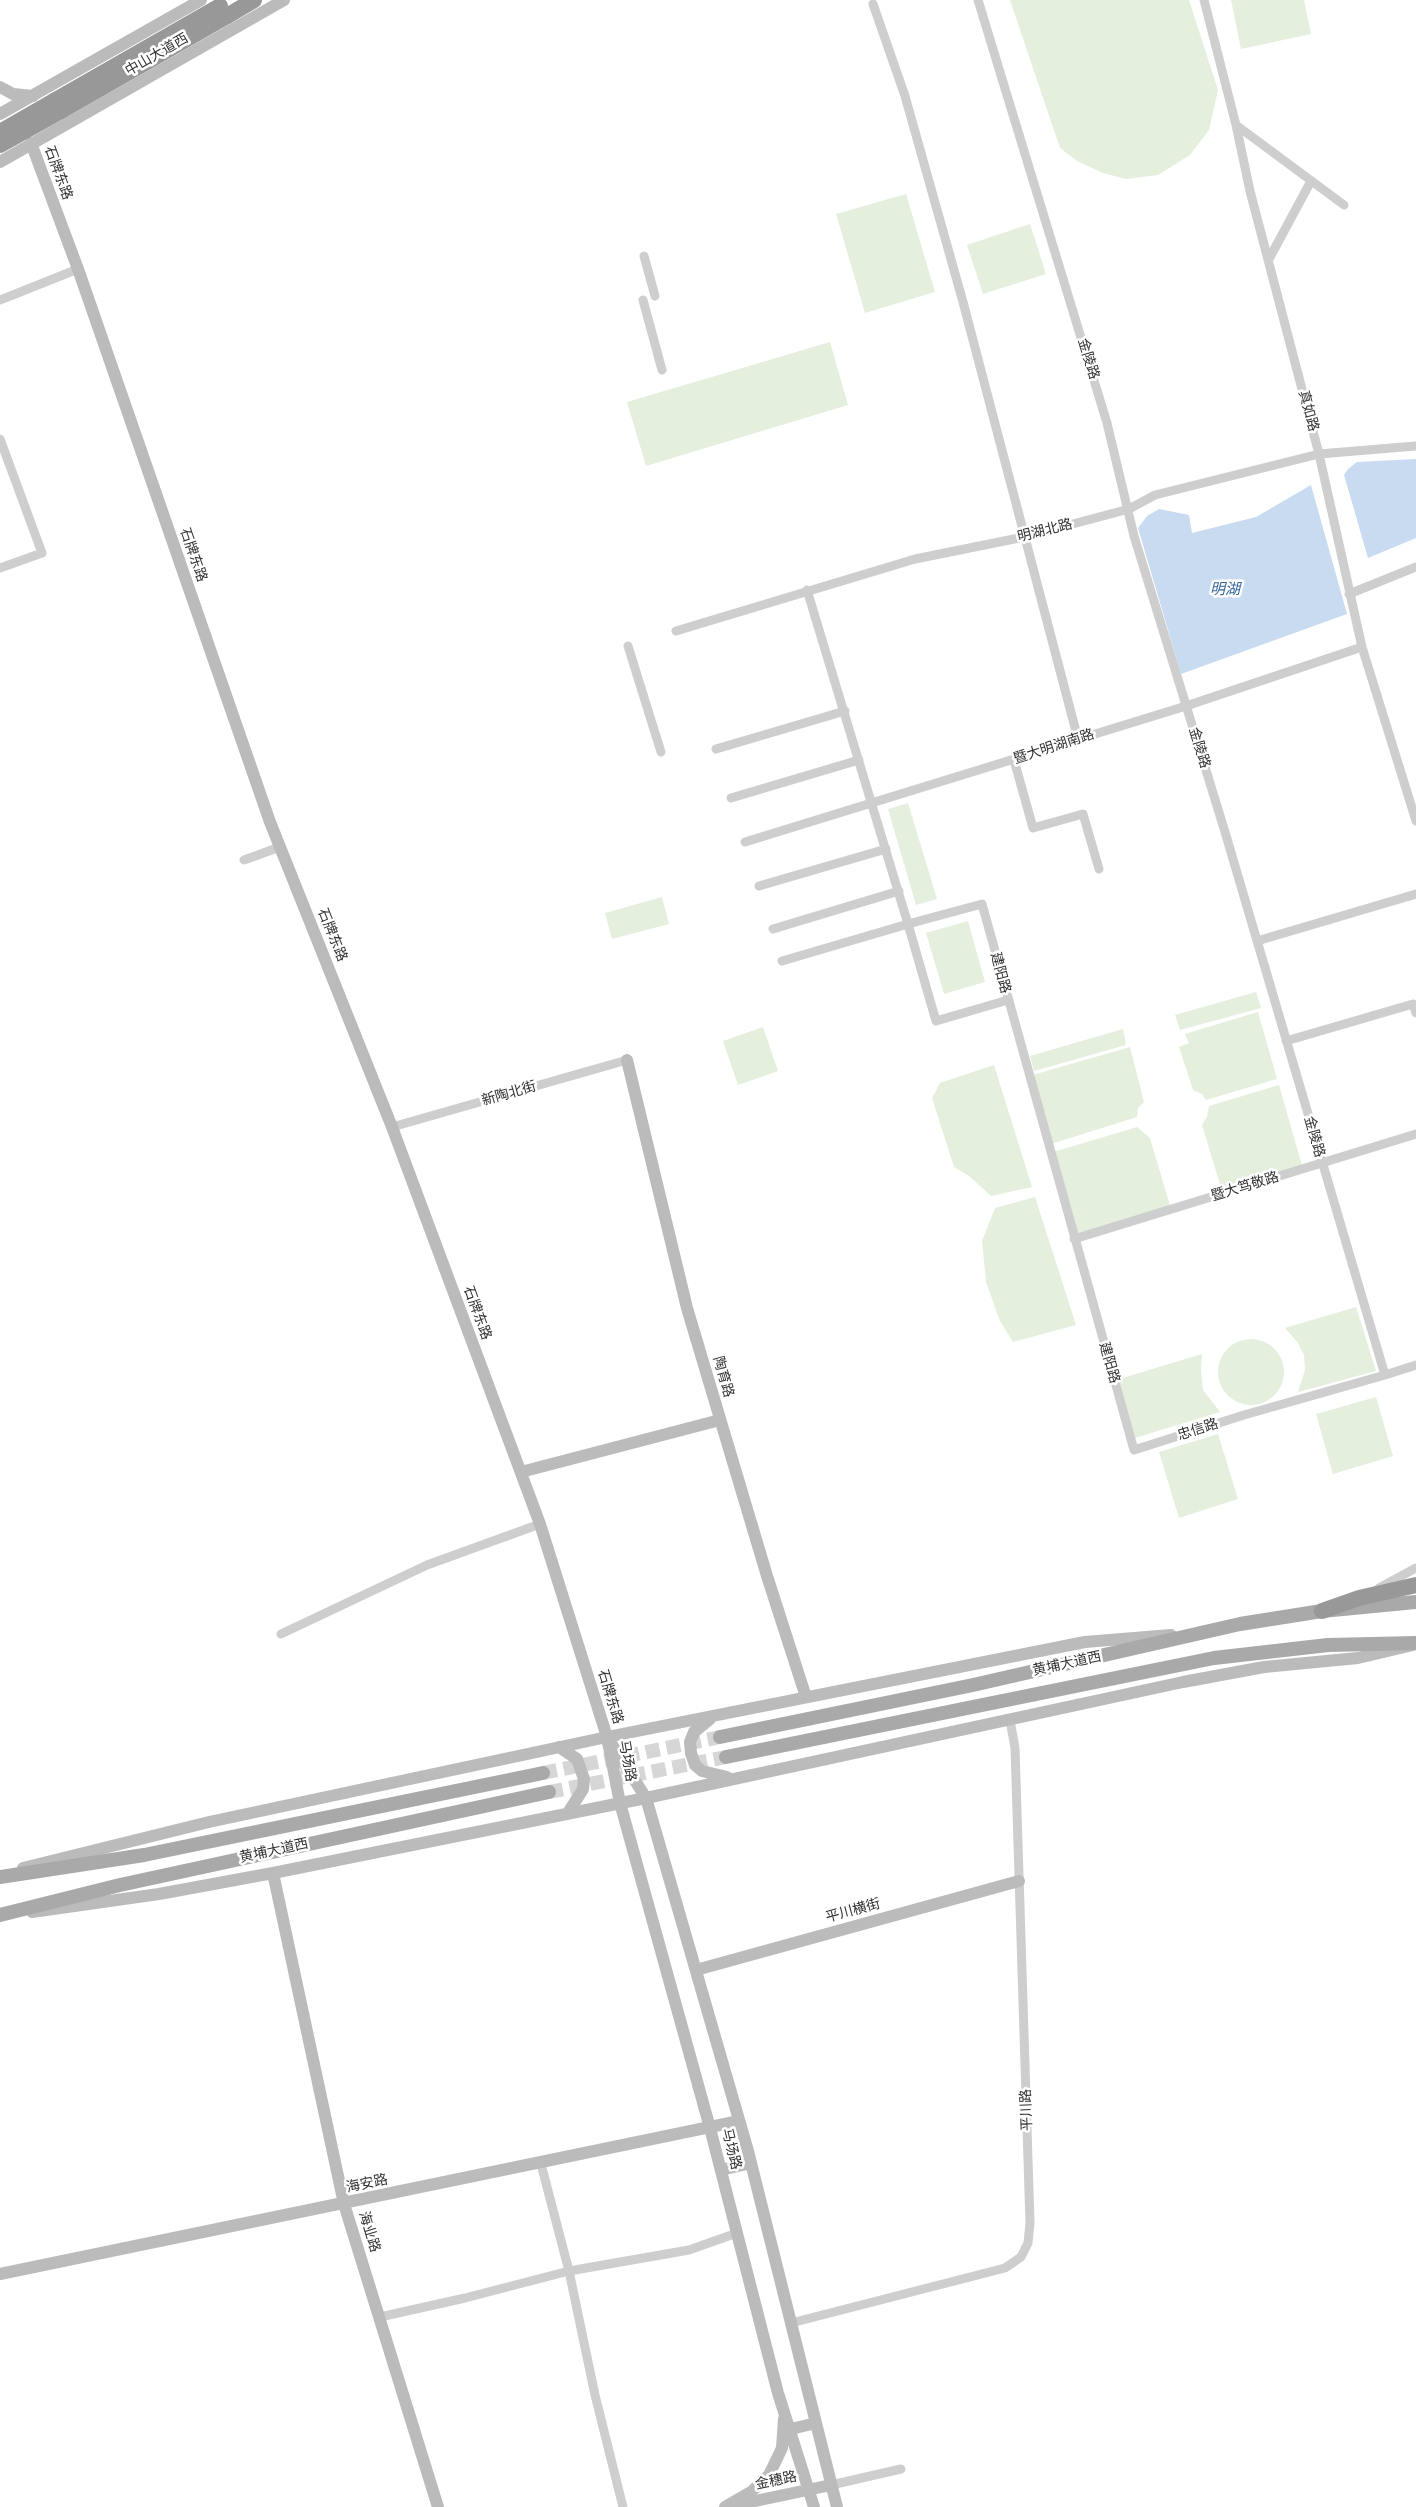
<!DOCTYPE html>
<meta charset="utf-8">
<style>
body{margin:0}
canvas{display:block;background:#fff}
</style>
<canvas width="1416" height="2507"></canvas>
<script>
const ctx = document.querySelector('canvas').getContext('2d');
ctx.lineJoin = 'round';
function paint(path, color) { ctx.fillStyle = color; ctx.fill(path, 'evenodd'); }
const shape = rows => new Path2D(rows.map(r => 'M' + r).join(''));
function trace(path, color, width, dash) { ctx.strokeStyle = color; ctx.lineWidth = width; ctx.lineCap = dash ? 'butt' : 'round'; ctx.setLineDash(dash || []); ctx.stroke(path); }
function label(font, color, halo, rows, align = 'center') {
  ctx.font = font + ' "Space Grotesk","Noto Sans SC",sans-serif'; ctx.lineWidth = 5; ctx.setLineDash([]); ctx.textBaseline = 'middle'; ctx.strokeStyle = halo; ctx.fillStyle = color; for (const [text, x, y, turn = 0] of rows) {
    ctx.save(); ctx.translate(x, y); ctx.rotate((+turn || 0) * Math.PI / 180); ctx.textAlign = isNaN(turn) ? turn : align; if (halo) ctx.strokeText(text, 0, 0); ctx.fillText(text, 0, 0); ctx.restore();
  }
}
const green = shape([
 [1010,0,1189,0,1218,90,1209,130,1190,155,1158,175,1126,179,1103,173,1077,161,1060,148],
 [1231,0,1304,0,1311,34,1241,49],
 [906,194,935,292,865,313,836,214],
 [1030,224,1046,274,983,294,967,245],
 [830,342,848,405,646,466,627,402],
 [908,803,937,899,916,905,888,809],
 [662,897,669,924,612,939,605,913],
 [968,921,985,982,944,994,926,933],
 [1256,992,1261,1008,1180,1030,1175,1015],
 [1258,1012,1277,1079,1206,1100,1202,1094,1193,1090,1179,1047,1189,1043,1185,1034],
 [763,1027,778,1071,738,1085,723,1041],
 [1123,1029,1126,1045,1034,1071,1030,1056],
 [1130,1047,1144,1102,1138,1108,1137,1117,1048,1145,1029,1076],
 [994,1065,1032,1187,991,1196,969,1176,954,1167,932,1098,940,1083],
 [1279,1085,1303,1169,1223,1194,1202,1125,1207,1117,1209,1106],
 [1137,1127,1150,1138,1171,1209,1074,1239,1050,1153],
 [1035,1197,1076,1325,1013,1342,1000,1321,986,1282,982,1241,995,1208],
 [1356,1307,1376,1371,1298,1392,1305,1370,1304,1355,1298,1343,1285,1328],
 '1218 1372a33 33 0 1 1 66 0a33 33 0 1 1-66 0Z',
 [1202,1354,1201,1371,1203,1390,1220,1412,1135,1438,1119,1379],
 [1376,1397,1393,1456,1333,1474,1316,1414],
 [1218,1434,1238,1499,1179,1518,1159,1452]
]);
const water = shape([
 [1416,459,1416,538,1368,558,1344,475,1348,469,1357,462],
 [1311,485,1347,614,1181,674,1138,528,1147,516,1159,509,1189,515,1192,533,1256,517]
]);
const primaryTunnel = shape([
 [543,1773,720,1737],
 [549,1792,726,1757]
]);
const street = shape([
 [1204,0,1236,125,1250,191,1319,454,1362,647,1416,821],
 [873,4,905,96,963,302,1078,739],
 [1236,125,1344,205],
 [644,256,655,296],
 [1269,259,1311,181],
 [0,300,78,269],
 [643,300,662,370],
 [0,439,42,553,0,568],
 [807,590,908,924,982,904,1134,1450,1244,1415,1385,1375,1225,832,1134,536,1107,423,978,0],
 [1349,594,1416,567],
 [676,631,915,559,1024,537,1129,509,1155,495,1319,454,1416,446],
 [628,646,661,752],
 [716,749,845,711],
 [1014,760,1033,828,1083,814,1099,869],
 [731,798,859,760],
 [745,842,1186,706,1362,647],
 [244,860,280,847],
 [759,886,886,849],
 [773,929,899,891],
 [1257,941,1416,894],
 [782,961,908,924,936,1021,1008,1000],
 [1286,1041,1413,1004,1416,1013],
 [392,1127,627,1060],
 [1074,1239,1416,1134],
 [1385,1375,1416,1365],
 [1379,1588,1416,1568],
 [281,1634,427,1565,540,1524],
 [541,2164,569,2271,595,2395,623,2507],
 [380,2317,465,2298,569,2271,689,2250,737,2233],
 [791,2323,1005,2268,1021,2257,1028,2243,1030,2223,1015,1748,1010,1720],
 [831,2485,901,2469]
]);
const secondary = shape([
 [0,87,13,94,33,96],
 [0,114,201,0],
 [31,143,78,269,270,822,392,1127,540,1524,607,1737,620,1803,710,2128,778,2393,814,2507],
 [0,162,284,0],
 [627,1060,687,1308,767,1576,806,1697],
 [521,1472,720,1420],
 [710,1719,694,1732,690,1742,691,1753,695,1765,702,1771,727,1777],
 [611,1743,646,1798,748,2151,837,2507],
 [559,1747,577,1759,584,1779,583,1789,568,1813],
 [23,1868,209,1822,607,1737,1085,1642,1171,1635],
 [273,1873,344,2204,438,2507],
 [32,1912,159,1894,273,1873,646,1798,1183,1682,1264,1667,1358,1658,1413,1645],
 [696,1970,1019,1881],
 [721,2170,751,2163],
 [0,2274,739,2121],
 [791,2429,816,2423],
 [736,2505,831,2485],
 [725,2507,751,2492,769,2475,782,2448,784,2419]
]);
const primary = shape([
 [720,1737,973,1685,1240,1624,1322,1611,1416,1602],
 [726,1757,1214,1658,1328,1645,1416,1643],
 [0,1877,144,1855,543,1773],
 [0,1915,120,1885,549,1792]
]);
const highway = shape([
 [227,16,254,0],
 [0,132,54,101],
 [0,145,61,111],
 [1322,1611,1359,1598,1416,1585]
]);
const highwayBridge = shape([
 [54,101,220,6],
 [61,111,227,16]
]);
const streetNames = [
 ["中山大道西",157,55,-30],
 ["石牌东路",58,173,70],
 ["金陵路",1088,359,73],
 ["真如路",1308,411,75],
 ["明湖北路",1045,531,-14],
 ["石牌东路",193,555,71],
 ["暨大明湖南路",1054,747,-18],
 ["金陵路",1199,748,73],
 ["石牌东路",332,935,68],
 ["建阳路",1000,973,75],
 ["新陶北街",509,1094,-16],
 ["金陵路",1314,1137,74],
 ["暨大笃敬路",1245,1187,-17],
 ["石牌东路",477,1313,70],
 ["建阳路",1109,1363,74],
 ["陶育路",723,1377,74],
 ["忠信路",1198,1430,-18],
 ["黄埔大道西",1067,1664,-12],
 ["石牌东路",610,1697,73],
 ["马场路",627,1761,80],
 ["黄埔大道西",274,1851,-12],
 ["平川横街",853,1911,-15],
 ["平川路",1027,2110,-92],
 ["马场路",731,2149,76],
 ["海安路",367,2184,-12],
 ["海业路",369,2232,73],
 ["金穗路",776,2481,-12]
];
const waterNames = [
 ["明湖",1225,590]
];
paint(green, '#e5efde');
paint(water, '#c9dbf0');
trace(primaryTunnel, '#d6d6d6', 14, [14, 7]);
trace(street, '#cecece', 9);
trace(secondary, '#bbb', 12);
trace(primary, '#a9a9a9', 14);
trace(highway, '#989898', 16);
trace(highwayBridge, '#989898', 16);
label('14px', '#313131', '#fff', streetNames);
label('italic 15px', '#37669b', '#fff', waterNames);
</script>
